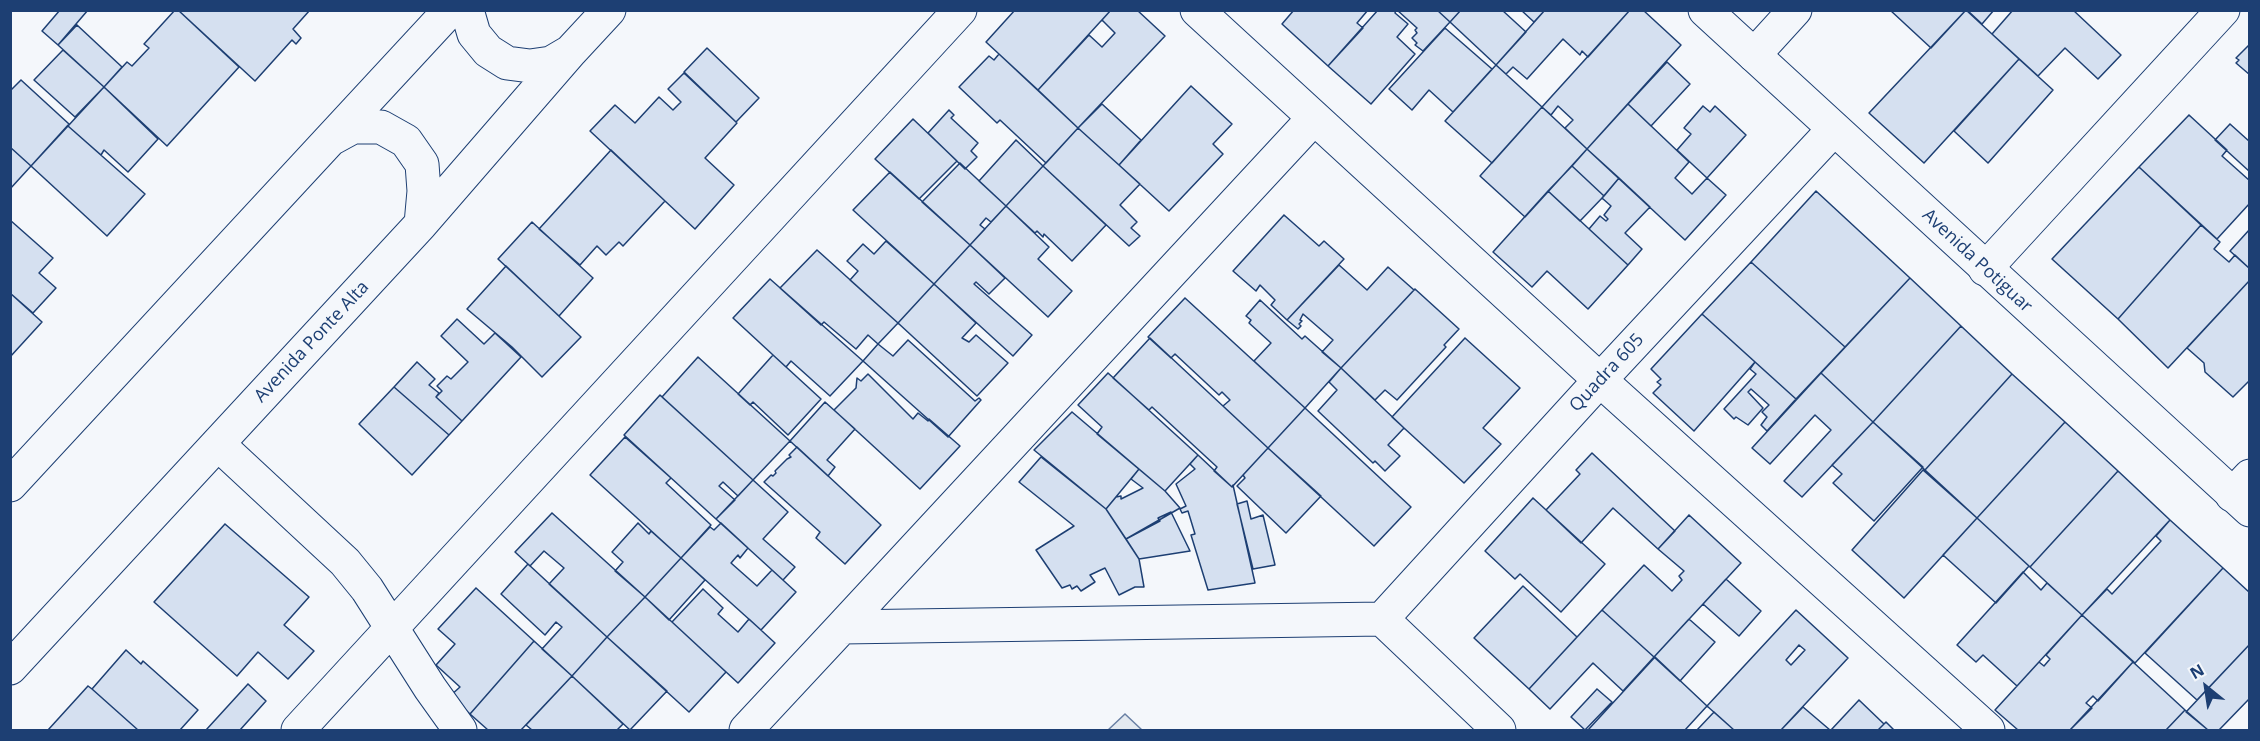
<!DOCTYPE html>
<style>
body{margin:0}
#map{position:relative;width:2260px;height:741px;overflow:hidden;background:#f4f7fb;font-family:"Open Sans",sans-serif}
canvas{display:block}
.frame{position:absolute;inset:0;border:12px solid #1d3f73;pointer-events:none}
.north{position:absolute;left:2176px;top:657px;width:60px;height:60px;-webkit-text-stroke:4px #f4f7fb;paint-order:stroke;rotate:330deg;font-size:16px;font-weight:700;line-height:24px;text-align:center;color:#1d3f73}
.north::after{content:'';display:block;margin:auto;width:21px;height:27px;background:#1d3f73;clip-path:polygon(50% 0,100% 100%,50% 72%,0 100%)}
</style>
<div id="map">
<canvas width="2260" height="741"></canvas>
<div class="frame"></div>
<div class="north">N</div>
</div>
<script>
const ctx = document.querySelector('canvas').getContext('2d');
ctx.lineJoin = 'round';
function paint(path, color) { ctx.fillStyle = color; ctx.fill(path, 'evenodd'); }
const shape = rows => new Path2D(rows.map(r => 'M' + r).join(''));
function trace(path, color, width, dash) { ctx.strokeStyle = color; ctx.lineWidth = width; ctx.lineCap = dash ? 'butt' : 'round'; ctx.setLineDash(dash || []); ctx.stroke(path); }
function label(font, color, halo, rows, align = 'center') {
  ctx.font = font + ' "Open Sans",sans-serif'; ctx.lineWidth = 4.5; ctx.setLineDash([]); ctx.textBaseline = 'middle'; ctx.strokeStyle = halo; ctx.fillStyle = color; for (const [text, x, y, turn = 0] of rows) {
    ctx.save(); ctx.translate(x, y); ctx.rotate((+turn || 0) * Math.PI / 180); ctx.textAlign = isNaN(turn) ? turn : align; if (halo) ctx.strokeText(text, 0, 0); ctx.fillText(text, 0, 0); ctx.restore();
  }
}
const green = shape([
 [1125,714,1142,730,1108,730,1125,714]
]);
const building = shape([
 [60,10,88,10,58,45,42,31,60,10],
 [175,10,178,10,239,67,167,146,104,87,127,62,132,66,149,48,144,44,175,10],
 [178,10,310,10,293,29,301,38,296,44,292,40,255,81,178,10],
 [1015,10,1111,10,1038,90,986,42,1015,10],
 [1111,10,1137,10,1165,36,1078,128,1038,90,1089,35,1102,47,1115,33,1102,20,1111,10],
 [1294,10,1368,10,1357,23,1363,28,1328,66,1282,24,1294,10],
 [1378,10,1396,10,1395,13,1408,24,1397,37,1415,54,1371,104,1328,66,1378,10],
 [1397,10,1437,10,1450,22,1423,51,1415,45,1417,43,1412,38,1417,33,1415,30,1417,28,1397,10],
 [1437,10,1461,10,1450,22,1437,10],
 [1461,10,1502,10,1526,32,1496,65,1450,22,1461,10],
 [1521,10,1545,10,1534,22,1521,10],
 [1545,10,1630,10,1588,57,1582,51,1580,55,1563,39,1527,79,1513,67,1506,74,1496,65,1545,10],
 [1630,10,1643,10,1681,45,1587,149,1565,128,1573,120,1558,106,1551,115,1542,107,1630,10],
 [1890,10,1966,10,1931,48,1890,10],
 [1966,10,2019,59,1924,163,1869,113,1966,10],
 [1967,10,1994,10,1982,24,1967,10],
 [2013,10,2073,10,2121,55,2098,79,2065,48,2038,76,1992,34,2013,10],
 [77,25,122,67,104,87,58,45,77,25],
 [1445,28,1492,69,1453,112,1429,90,1412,110,1389,89,1445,28],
 [2250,44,2250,75,2236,63,2239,60,2236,58,2250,44],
 [707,48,759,98,736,122,684,72,707,48],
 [63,50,104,87,75,117,34,80,63,50],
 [999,54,1078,128,1046,163,1000,120,997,123,959,87,989,56,994,60,999,54],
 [2019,59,2053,90,1988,163,1954,131,2019,59],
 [1667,62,1690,84,1651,126,1628,104,1667,62],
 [1496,65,1542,107,1492,163,1445,121,1496,65],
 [684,73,737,123,705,158,734,185,695,229,590,131,615,105,635,123,659,97,673,110,681,102,668,89,684,73],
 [21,80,69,124,31,166,10,147,10,91,21,80],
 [1191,86,1232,124,1213,144,1223,154,1169,211,1119,165,1191,86],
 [104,87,158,139,128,172,104,150,101,155,68,126,104,87],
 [1102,104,1141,140,1119,165,1078,128,1102,104],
 [1628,104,1689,162,1675,178,1692,194,1707,178,1726,195,1685,240,1587,149,1628,104],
 [1703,106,1710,112,1715,106,1746,135,1707,178,1677,150,1691,134,1684,128,1703,106],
 [1542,107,1587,149,1525,217,1480,176,1542,107],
 [949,110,954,115,951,118,978,143,971,151,977,157,965,169,928,133,949,110],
 [2189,115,2227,150,2222,156,2250,181,2250,203,2217,239,2139,167,2189,115],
 [913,119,957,161,919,199,875,159,913,119],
 [2230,124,2250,142,2250,172,2215,140,2230,124],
 [68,126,145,194,107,236,31,166,68,126],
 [1078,128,1140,184,1120,205,1137,222,1131,228,1140,236,1129,246,1043,166,1078,128],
 [1016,140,1043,166,1006,206,979,181,1016,140],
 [10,147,31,166,10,189,10,147],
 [1587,149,1619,178,1604,196,1572,166,1587,149],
 [611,150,665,201,623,246,619,242,606,255,597,246,580,265,539,229,611,150],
 [960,163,1006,206,991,222,986,218,980,225,985,229,970,245,922,202,960,163],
 [1043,166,1106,225,1072,261,1044,234,1043,237,1037,231,1035,233,1006,206,1043,166],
 [1572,166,1604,196,1580,221,1548,191,1572,166],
 [2139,167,2201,225,2118,319,2052,259,2139,167],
 [890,172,970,245,934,284,853,210,890,172],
 [1619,178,1650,207,1625,233,1642,249,1628,265,1589,229,1600,216,1606,221,1608,219,1604,215,1611,206,1602,198,1619,178],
 [1548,191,1628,265,1588,309,1547,271,1532,287,1493,252,1548,191],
 [1816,191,1910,278,1845,347,1751,262,1816,191],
 [1006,206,1049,247,1038,259,1072,291,1048,317,970,245,1006,206],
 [1284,215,1319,246,1324,241,1344,259,1287,320,1271,305,1275,300,1260,285,1256,291,1233,271,1284,215],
 [10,220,53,258,39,273,56,288,33,313,10,293,10,220],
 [532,222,593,278,559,316,498,259,532,222],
 [2201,225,2220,242,2214,249,2229,262,2235,255,2250,269,2250,280,2168,368,2118,319,2201,225],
 [2250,229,2250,269,2230,251,2250,229],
 [886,241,934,284,898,323,850,280,858,271,847,261,863,244,874,254,886,241],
 [970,245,1005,278,989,294,976,282,974,284,1032,335,1013,356,934,284,970,245],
 [817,250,898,323,878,344,868,335,856,349,824,322,821,325,780,288,817,250],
 [1751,262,1845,347,1796,399,1702,314,1751,262],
 [1339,265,1367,290,1388,267,1414,290,1341,368,1322,352,1333,340,1303,314,1300,320,1302,321,1299,324,1301,326,1298,329,1287,320,1339,265],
 [506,266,581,337,542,377,512,347,467,309,506,266],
 [1910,278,1961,326,1873,422,1821,373,1910,278],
 [770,279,863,361,830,396,791,361,786,367,733,318,770,279],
 [2250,280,2250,380,2233,397,2205,372,2204,363,2187,348,2250,280],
 [934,284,976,323,962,338,969,342,976,335,1008,363,977,396,898,323,934,284],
 [1415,289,1459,329,1444,345,1446,347,1397,400,1385,390,1375,400,1341,368,1415,289],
 [10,293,42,322,10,357,10,293],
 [1185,298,1305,408,1268,448,1223,406,1230,400,1222,392,1219,395,1175,354,1171,358,1148,337,1185,298],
 [1260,300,1302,339,1305,336,1341,368,1305,408,1254,361,1271,343,1249,323,1251,320,1246,316,1260,300],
 [1702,314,1755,362,1694,431,1653,393,1661,385,1657,382,1661,379,1651,369,1702,314],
 [457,319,484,344,495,333,521,357,462,421,436,397,442,391,437,386,447,376,451,379,468,362,441,336,457,319],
 [1961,326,2012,374,1925,470,1873,422,1961,326],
 [1150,338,1268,448,1232,487,1214,471,1217,467,1152,407,1149,410,1113,378,1150,338],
 [1465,338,1520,388,1483,428,1501,444,1464,483,1392,417,1465,338],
 [908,340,975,401,979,398,981,400,948,437,863,361,878,344,893,356,908,340],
 [773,355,821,399,788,435,753,402,750,405,738,394,773,355],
 [698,357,790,441,753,480,662,397,698,357],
 [417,362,435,379,429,385,439,393,436,397,462,421,449,435,394,387,417,362],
 [1755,362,1796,399,1767,431,1761,425,1767,417,1762,412,1769,405,1751,389,1748,392,1763,408,1748,425,1736,417,1734,419,1724,409,1756,374,1750,369,1755,362],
 [1341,368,1404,428,1388,445,1400,456,1385,471,1375,461,1373,463,1318,411,1337,390,1329,382,1341,368],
 [1108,373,1198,455,1165,491,1097,434,1102,427,1078,405,1108,373],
 [1821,373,1873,422,1802,497,1784,481,1831,430,1815,415,1770,464,1752,448,1821,373],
 [868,374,913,419,918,413,928,421,929,419,960,446,920,489,834,410,856,388,857,378,861,381,868,374],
 [2012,374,2065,422,1977,518,1925,470,2012,374],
 [394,387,449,435,412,475,359,424,394,387],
 [660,395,753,480,738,496,723,482,719,486,735,500,716,519,624,435,660,395],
 [825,402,855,429,827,460,835,467,828,476,790,441,825,402],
 [1305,408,1411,507,1374,546,1268,448,1305,408],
 [1072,412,1139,469,1106,509,1034,450,1072,412],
 [1873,422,1923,467,1874,521,1833,483,1842,474,1832,465,1873,422],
 [2065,422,2118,471,2030,567,1977,518,2065,422],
 [625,437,671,478,666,483,711,525,681,558,590,475,625,437],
 [797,447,881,525,845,564,816,538,820,532,764,482,771,475,773,476,776,473,775,471,787,459,791,457,789,455,797,447],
 [1268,448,1321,496,1286,533,1237,486,1245,478,1243,475,1268,448],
 [1592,453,1675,531,1658,549,1613,508,1581,543,1546,510,1580,474,1576,470,1592,453],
 [1198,455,1232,487,1233,485,1255,583,1208,590,1191,535,1195,534,1188,511,1182,513,1180,509,1186,506,1176,484,1195,469,1190,464,1198,455],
 [1041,457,1106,509,1139,559,1144,587,1135,587,1119,595,1105,568,1090,575,1095,582,1081,591,1077,586,1072,589,1070,585,1062,588,1036,550,1074,526,1019,482,1041,457],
 [1139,469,1165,491,1180,508,1126,539,1106,509,1116,497,1121,496,1121,499,1143,488,1131,479,1139,469],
 [1923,470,1977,518,1904,598,1852,550,1923,470],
 [2118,471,2170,520,2082,615,2030,567,2118,471],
 [753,480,788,512,763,539,795,567,783,580,716,519,753,480],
 [1533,498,1605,564,1561,612,1520,574,1515,579,1485,551,1533,498],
 [1247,501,1251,519,1263,515,1275,565,1253,569,1237,504,1247,501],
 [1171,512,1190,551,1139,559,1126,539,1160,521,1158,518,1171,512],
 [552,513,645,597,607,637,549,584,564,568,544,551,530,566,515,552,552,513],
 [1689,515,1741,563,1654,657,1602,610,1644,565,1672,591,1682,580,1679,576,1684,571,1658,549,1689,515],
 [1977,518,2029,566,1996,603,1943,555,1977,518],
 [2170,520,2223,568,2135,663,2082,615,2107,589,2112,594,2161,541,2156,536,2170,520],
 [638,523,649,534,651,531,681,558,645,597,615,571,623,562,612,552,638,523],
 [721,523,748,548,740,558,738,555,731,563,757,586,772,570,796,592,761,630,681,558,710,527,714,530,721,523],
 [225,524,309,597,284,625,314,651,288,679,258,652,237,676,154,602,225,524],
 [681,558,705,580,669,620,645,597,681,558],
 [528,564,607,637,572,676,542,649,562,627,556,622,545,635,501,594,528,564],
 [2223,568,2250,593,2250,644,2197,700,2145,653,2223,568],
 [2023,572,2041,590,2047,583,2082,615,2017,686,1983,655,1976,662,1957,645,2023,572],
 [1726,579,1761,611,1739,636,1703,604,1726,579],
 [1523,586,1577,637,1529,689,1474,638,1523,586],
 [476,588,534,641,470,714,450,696,460,687,436,665,455,644,438,629,476,588],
 [703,589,723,608,718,614,738,632,749,619,775,643,738,683,672,622,703,589],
 [645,597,726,672,689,712,607,637,645,597],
 [1602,610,1654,657,1623,691,1593,663,1550,709,1529,689,1602,610],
 [1796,610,1848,658,1781,730,1734,730,1707,706,1796,610],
 [1799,645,1805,650,1791,665,1786,660,1799,645],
 [2082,615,2133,662,2098,701,2093,696,2086,703,2092,708,2070,730,2018,730,1995,710,2039,662,2044,666,2050,659,2046,655,2082,615],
 [1689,619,1715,642,1680,681,1654,657,1689,619],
 [607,637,667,691,630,730,572,676,607,637],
 [534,641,572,676,521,730,488,730,470,714,534,641],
 [2250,644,2250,698,2219,730,2208,730,2186,712,2250,644],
 [126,650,141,664,143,661,198,710,180,730,138,730,92,689,126,650],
 [1655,657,1707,706,1685,730,1588,730,1655,657],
 [2133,662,2185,710,2166,730,2070,730,2133,662],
 [572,676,623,724,617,730,532,730,526,725,572,676],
 [248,684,266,701,240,730,206,730,248,684],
 [88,686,92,689,138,730,48,730,88,686],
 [1597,689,1612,702,1585,730,1571,717,1597,689],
 [1859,700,1884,724,1878,730,1831,730,1859,700],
 [1803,707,1830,730,1781,730,1803,707],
 [2185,710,2208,730,2166,730,2185,710],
 [1714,712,1734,730,1697,730,1714,712],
 [1886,722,1894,730,1878,730,1886,722]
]);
const minor = shape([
 [1197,10,1600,380,1988,730],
 [1754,55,1795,10],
 [1985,269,2223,10],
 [218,444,345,562,367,589,430,688,460,730],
 [2232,495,2250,476],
 [1382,619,1600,380,1834,129],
 [842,627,1314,118],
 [298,730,960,10],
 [746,730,842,627,1382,619,1499,730]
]);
const tertiary = shape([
 [1705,10,2250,510]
]);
const secondary = shape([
 [467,10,474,34,488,51,507,63,530,66,551,63,568,53],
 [331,139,353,127,381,127,406,141,422,164,424,191,421,224],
 [10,485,450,10],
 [10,668,421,224,571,51,609,10]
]);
const streetNames = [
 ["Avenida Potiguar",1977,261,43],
 ["Avenida Ponte Alta",312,342,-47],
 ["Quadra 605",1607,373,-47]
];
paint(green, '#e3e9f0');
trace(green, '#687fa3', 1.5);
paint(building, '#d5e0f0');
trace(building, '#1d3f73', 1.5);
trace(minor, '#1d3f73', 35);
trace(tertiary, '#1d3f73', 35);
trace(secondary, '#1d3f73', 35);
trace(minor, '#f4f7fb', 33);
trace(tertiary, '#f4f7fb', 33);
trace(secondary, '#f4f7fb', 33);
label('18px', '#1d3f73', '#f4f7fb', streetNames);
</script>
